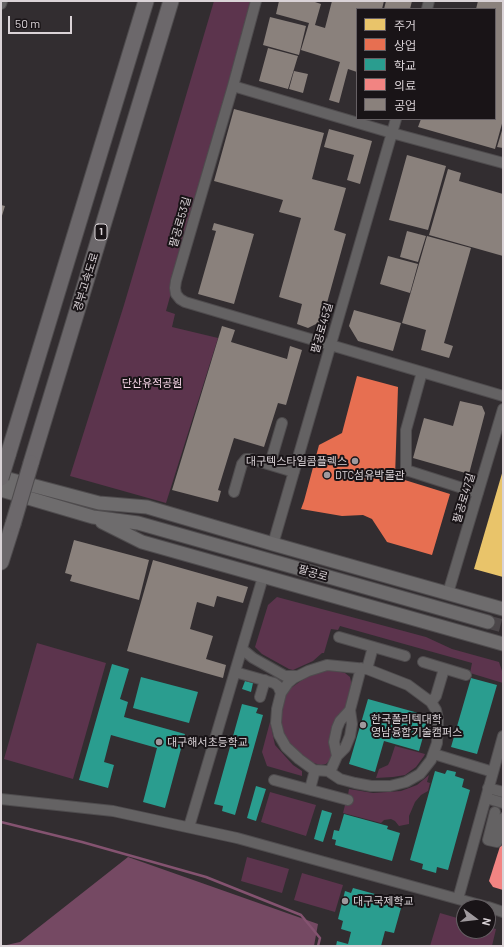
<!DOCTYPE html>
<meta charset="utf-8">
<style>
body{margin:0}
#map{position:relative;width:504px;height:947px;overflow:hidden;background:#322d30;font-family:Barlow,"Noto Sans KR",sans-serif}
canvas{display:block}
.frame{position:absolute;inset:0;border:2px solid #dad3d7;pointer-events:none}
.legend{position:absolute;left:356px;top:8px;width:140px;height:112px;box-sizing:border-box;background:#191417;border:1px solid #666064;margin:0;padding:5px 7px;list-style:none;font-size:12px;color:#dad3d7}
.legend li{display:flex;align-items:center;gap:8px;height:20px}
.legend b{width:20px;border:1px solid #666064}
.north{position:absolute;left:456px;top:899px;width:40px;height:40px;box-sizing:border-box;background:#191417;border:1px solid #666064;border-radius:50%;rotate:105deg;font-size:11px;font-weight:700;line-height:16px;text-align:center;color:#dad3d7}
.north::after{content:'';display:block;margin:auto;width:14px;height:18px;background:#9f999d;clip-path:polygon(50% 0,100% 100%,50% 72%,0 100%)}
.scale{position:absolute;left:8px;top:16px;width:64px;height:18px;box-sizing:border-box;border:2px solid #dad3d7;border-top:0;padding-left:5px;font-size:12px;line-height:14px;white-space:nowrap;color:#dad3d7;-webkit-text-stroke:3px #191417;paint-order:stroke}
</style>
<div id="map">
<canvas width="504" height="947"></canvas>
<div class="frame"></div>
<ul class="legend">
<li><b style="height:11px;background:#e9c46a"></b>주거</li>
<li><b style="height:11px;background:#e76f51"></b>상업</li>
<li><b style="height:11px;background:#2a9d8f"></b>학교</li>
<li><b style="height:11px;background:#f28482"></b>의료</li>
<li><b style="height:11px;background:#8a817c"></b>공업</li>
</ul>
<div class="north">N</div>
<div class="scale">50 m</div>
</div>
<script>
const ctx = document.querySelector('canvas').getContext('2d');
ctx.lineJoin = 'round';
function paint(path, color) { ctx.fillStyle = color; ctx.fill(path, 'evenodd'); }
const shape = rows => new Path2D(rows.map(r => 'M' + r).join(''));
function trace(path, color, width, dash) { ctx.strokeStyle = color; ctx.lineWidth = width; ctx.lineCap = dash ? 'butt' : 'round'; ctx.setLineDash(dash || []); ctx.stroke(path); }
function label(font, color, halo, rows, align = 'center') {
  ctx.font = font + ' Barlow,"Noto Sans KR",sans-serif'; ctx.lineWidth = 4; ctx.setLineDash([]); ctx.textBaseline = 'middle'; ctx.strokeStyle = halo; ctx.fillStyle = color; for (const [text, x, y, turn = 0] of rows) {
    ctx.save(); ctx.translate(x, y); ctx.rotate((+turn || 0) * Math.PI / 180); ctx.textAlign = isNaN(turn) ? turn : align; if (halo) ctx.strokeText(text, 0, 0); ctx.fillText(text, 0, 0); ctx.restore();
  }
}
const green = shape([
 [214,1,252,1,166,311,175,314,172,327,218,338,166,503,70,476,124,305],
 [277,597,426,637,452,649,499,662,503,674,503,683,470,673,472,663,340,626,338,630,331,629,324,653,322,653,313,661,293,670,289,669,262,654,255,647,268,605],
 [37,643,106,663,73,779,4,759],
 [323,671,337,671,345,673,350,677,352,686,330,760,326,764,321,765,313,763,299,754,290,745,283,732,280,716,284,698,291,688,309,675],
 [270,722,275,745,293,765,302,771,302,776,267,766,262,752],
 [395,746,425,754,424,756,416,767,405,775,393,777,376,778,379,769,388,765,390,761],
 [429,775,427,782,430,783,428,791,421,795,415,802,409,816,409,824,399,826,395,821,391,819,384,820,381,823,343,813,345,805,348,803,348,795,349,789,373,793,401,791,417,785],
 [270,792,316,805,306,836,261,822],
 [247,857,289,869,282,893,241,881],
 [302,873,343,885,335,912,294,900],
 [440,913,464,920,464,931,488,931,488,927,496,929,492,946,430,946]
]);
const forest = shape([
 [128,857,318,924,314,946,2,946,20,942]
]);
const homes = shape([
 [503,470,503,577,474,569]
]);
const shops = shape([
 [357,376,398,387,395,477,450,494,432,555,387,542,372,519,363,515,342,516,301,509,304,501,319,445,342,433]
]);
const schools = shape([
 [112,664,129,669,120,699,128,702,124,717,185,734,165,808,143,802,157,748,111,735,104,762,114,765,108,788,79,780],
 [141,677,198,692,189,723,133,708],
 [471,678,497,685,477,754,451,747],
 [245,681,253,683,251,692,242,689],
 [368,699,429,716,419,751,384,741,375,772,349,764],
 [242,704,258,708,256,713,263,715,235,815,222,811,223,806,214,804],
 [447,770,456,772,455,776,464,779,462,787,470,790,448,870,437,867,436,873,422,869,423,864,410,860,435,771,445,774],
 [256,786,266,789,256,821,247,818],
 [322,810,332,813,323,842,314,839],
 [344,814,388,826,387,829,400,833,392,861,335,845,336,840,332,839,334,830,339,831],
 [353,888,397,900,395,906,401,908,394,933,385,931,381,946,336,946,337,941,348,944,351,932,341,929,343,921,338,919,345,891,351,893]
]);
const health = shape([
 [503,837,503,890,493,887,489,881]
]);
const industry = shape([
 [279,1,315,1,315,2,321,4,315,25,325,28,332,1,384,1,382,9,357,9,357,72,348,69,339,103,329,100,340,62,301,50,309,23,276,14],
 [386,1,412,1,410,9,384,9],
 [478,1,503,1,503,120,495,149,418,127,421,119,495,119,495,9,476,9],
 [270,17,306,26,299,55,263,45],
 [268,48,298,56,288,89,259,81],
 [294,71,308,74,303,93,289,89],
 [234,109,324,133,312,179,346,188,334,230,346,234,322,321,308,328,297,324,302,304,279,297,301,218,279,212,283,200,214,181],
 [503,127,503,148,497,147],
 [329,129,372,141,360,184,347,180,354,155,324,147],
 [407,155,446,166,428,230,389,220],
 [448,169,461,173,459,181,503,194,503,256,429,235],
 [1,205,5,206,1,219],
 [214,223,254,234,234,304,198,294,216,231,212,230],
 [407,231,426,236,418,262,400,257],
 [427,236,471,248,444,343,453,346,449,358,421,350,426,330,402,323],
 [388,256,418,264,410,293,380,284],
 [354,310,401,323,393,351,358,341,349,326],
 [222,326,235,330,231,342,287,359,290,346,302,350,286,405,278,403,264,447,234,438,218,490,221,491,218,502,172,490],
 [460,401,482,406,485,413,469,474,413,458,424,418,453,426],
 [74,540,149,560,139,600,70,581,72,575,65,573],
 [153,560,248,587,243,603,217,596,214,607,197,602,190,629,213,636,206,659,226,665,223,678,127,651]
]);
const stream = shape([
 [1,822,82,842,206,877,301,915,320,938,318,946]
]);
const majorTunnel = shape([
 [488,622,503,626]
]);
const minor = shape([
 [256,1,233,86,176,281,175,288,176,294,180,299,185,302,503,396],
 [1,4,2,1],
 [427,9,429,1],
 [233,86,392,133,503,163],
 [422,372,406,430,406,470,478,493],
 [270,464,282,423],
 [234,492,242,464,246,459,251,459,294,472],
 [273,544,396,119],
 [448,593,503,409],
 [339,637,405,656],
 [242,649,253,658,285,676,298,676],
 [423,662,466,675],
 [327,665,367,669,408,685,431,702,436,710,438,719,437,743,431,760,420,774,406,782,390,786,371,786,355,783,340,779,328,771,314,770,299,759,286,747,279,735,276,723,277,709,281,693,288,683,294,678,308,671,327,665],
 [367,669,373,647],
 [235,672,274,683,278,686,281,693],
 [260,697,265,680],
 [429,700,433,700,436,696,444,669],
 [434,754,493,772],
 [337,756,334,742,337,728,340,721,350,710,361,668],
 [330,772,337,756,345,748,350,736,352,724,350,710],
 [274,780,348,800],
 [488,788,503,792],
 [310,789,315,770],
 [486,798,503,803],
 [1,799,113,811,237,838,487,907],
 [495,812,488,840,497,842,503,818],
 [189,827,263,577],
 [458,899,503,736],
 [488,907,503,912]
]);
const major = shape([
 [1,477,99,503,147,507,273,544,503,609],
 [1,490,93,517,138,523,488,622],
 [102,522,142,542,503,644]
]);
const highway = shape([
 [8,455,146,1],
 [31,463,171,1],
 [1,562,13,524]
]);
const highwayBridge = shape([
 [1,478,8,455],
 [13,524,31,463]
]);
const markers = [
 [355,461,4,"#9f999d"],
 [327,475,4,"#9f999d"],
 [363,725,4,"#9f999d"],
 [159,742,4,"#9f999d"],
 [345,901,4,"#9f999d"]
];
const shields = [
 [101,232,12]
];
const shieldNames = [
 ["1",101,232]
];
const streetNames = [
 ["팔공로53길",180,222,-74],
 ["경부고속도로",86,282,-73],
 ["팔공로45길",322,328,-74],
 ["팔공로47길",464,498,-73],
 ["팔공로",313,573,16]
];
const parkNames = [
 ["단산유적공원",152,383]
];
const poiNames = [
 ["대구텍스타일콤플렉스",347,461,"right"],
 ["DTC섬유박물관",335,475],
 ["한국폴리텍대학",371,719],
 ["영남융합기술캠퍼스",371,732],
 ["대구해서초등학교",167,742],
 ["대구국제학교",353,901]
];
paint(green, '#5c344d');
paint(forest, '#754963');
paint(homes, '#e9c46a');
paint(shops, '#e76f51');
paint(schools, '#2a9d8f');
paint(health, '#f28482');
paint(industry, '#8a817c');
trace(stream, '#845370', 2.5);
trace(majorTunnel, '#4b4649', 13, [13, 6]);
trace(minor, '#4f4c4e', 12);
trace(major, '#4f4c4e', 15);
trace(highway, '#4f4c4e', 17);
trace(minor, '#646263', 10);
trace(major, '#6e6c6d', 13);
trace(highway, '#6c686b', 15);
trace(highwayBridge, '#4f4c4e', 17, []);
trace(highwayBridge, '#6c686b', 15);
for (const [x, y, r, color] of markers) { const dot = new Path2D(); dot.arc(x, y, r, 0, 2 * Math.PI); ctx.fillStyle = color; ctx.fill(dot); trace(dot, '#191417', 1.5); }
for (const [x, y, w] of shields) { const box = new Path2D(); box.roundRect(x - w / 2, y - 8, w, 16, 3); ctx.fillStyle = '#191417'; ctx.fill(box); trace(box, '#dad3d7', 1); }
label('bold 10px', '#dad3d7', null, shieldNames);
label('11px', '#dad3d7', '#191417', streetNames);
label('11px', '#f6d4e7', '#191417', parkNames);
label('11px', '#dad3d7', '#191417', poiNames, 'left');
</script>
